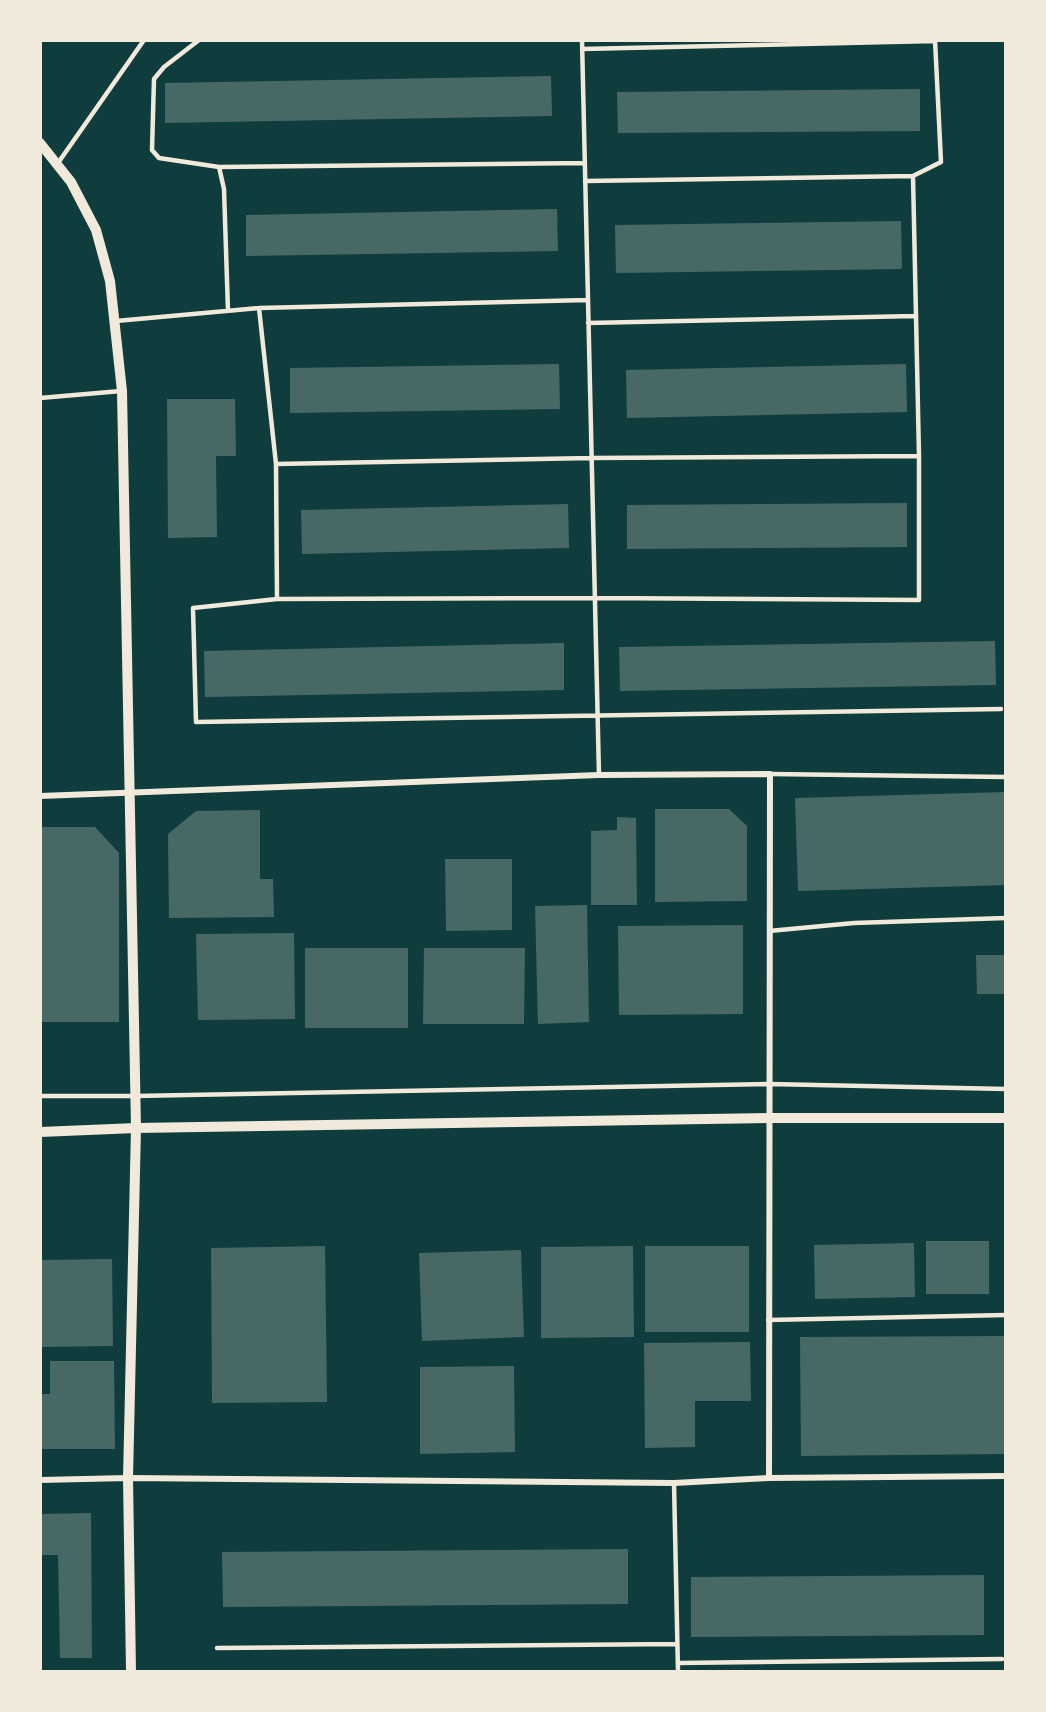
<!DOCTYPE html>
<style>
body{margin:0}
#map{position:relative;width:1046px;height:1712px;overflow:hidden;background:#0f3d3e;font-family:"Asap Condensed",sans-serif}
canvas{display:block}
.frame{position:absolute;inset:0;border:42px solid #f1e9da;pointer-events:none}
</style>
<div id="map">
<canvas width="1046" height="1712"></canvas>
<div class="frame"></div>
</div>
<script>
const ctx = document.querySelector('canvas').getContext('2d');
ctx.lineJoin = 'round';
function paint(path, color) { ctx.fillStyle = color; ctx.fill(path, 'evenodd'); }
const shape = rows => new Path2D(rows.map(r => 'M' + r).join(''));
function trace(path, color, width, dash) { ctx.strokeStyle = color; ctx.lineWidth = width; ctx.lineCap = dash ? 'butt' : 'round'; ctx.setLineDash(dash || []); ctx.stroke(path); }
const building = shape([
 [551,76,552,116,165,123,165,83],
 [920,89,920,131,618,133,617,92],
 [557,209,558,251,246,256,246,215],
 [901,221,902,269,616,273,615,225],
 [559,364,560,409,290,413,290,368],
 [906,364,907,412,627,418,626,370],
 [167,399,235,399,236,456,216,456,217,537,168,538],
 [907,503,907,547,627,549,627,505],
 [568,504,569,548,302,554,301,510],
 [995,641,996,685,620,691,619,647],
 [564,643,564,690,205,697,204,651],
 [1006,792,1006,885,798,891,795,798],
 [655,809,729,809,747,826,747,901,655,902],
 [260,810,260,879,273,879,274,917,169,918,168,834,196,811],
 [617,817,636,818,637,905,591,905,591,831,617,830],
 [40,827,95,827,119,853,119,1022,40,1022],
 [445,859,512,859,512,930,446,931],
 [587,905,589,1022,538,1024,535,906],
 [743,925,743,1014,619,1015,618,926],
 [294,933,295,1019,198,1020,196,934],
 [305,948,408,948,408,1028,305,1028],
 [424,948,525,948,524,1024,423,1024],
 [976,955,1006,955,1006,994,977,994],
 [926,1241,989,1241,989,1294,926,1294],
 [914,1243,915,1297,815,1299,814,1245],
 [325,1246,327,1402,212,1403,211,1248],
 [633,1246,634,1337,541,1338,541,1247],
 [645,1246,749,1246,749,1332,645,1332],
 [521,1250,524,1337,422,1341,419,1253],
 [112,1259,113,1346,40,1347,40,1260],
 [1006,1336,1006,1454,801,1456,800,1337],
 [750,1342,751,1401,695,1401,695,1447,645,1448,644,1343],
 [50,1361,114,1361,115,1449,40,1449,40,1394,50,1394],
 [514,1366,515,1452,420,1454,420,1367],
 [91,1513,92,1658,60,1658,58,1555,40,1555,40,1514],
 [628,1549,628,1604,223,1607,222,1552],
 [984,1575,984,1635,691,1637,691,1577]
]);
const service = shape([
 [199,40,164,67,154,79,152,150,159,158,219,167,224,189,228,311],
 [582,40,599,775],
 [935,40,941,162,913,176,919,456,919,600,594,598,277,599,193,608,196,722,1001,709],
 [582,49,935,41],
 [58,163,144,40],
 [219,167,585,163],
 [585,181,913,176],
 [259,308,276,464,277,599],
 [116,321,259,308,588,300],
 [588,323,915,316],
 [40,398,121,391],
 [276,464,591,458,919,456],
 [770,774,1006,777],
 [769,931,854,923,1006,918],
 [40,1096,135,1096,769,1084,1006,1089],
 [768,1320,1006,1315],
 [674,1483,678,1672],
 [217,1648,677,1644],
 [678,1663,1002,1659]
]);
const minor = shape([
 [40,796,599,775,770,774,769,1478],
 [40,1480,128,1478,674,1483,769,1478,1006,1476]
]);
const tertiary = shape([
 [40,143,71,182,96,230,110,281,122,391,136,1128,128,1478,131,1672],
 [40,1132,136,1128,770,1118,1006,1118]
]);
paint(building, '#486865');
trace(service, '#f1e9da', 4.5);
trace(minor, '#f1e9da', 6);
trace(tertiary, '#f1e9da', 10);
</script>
